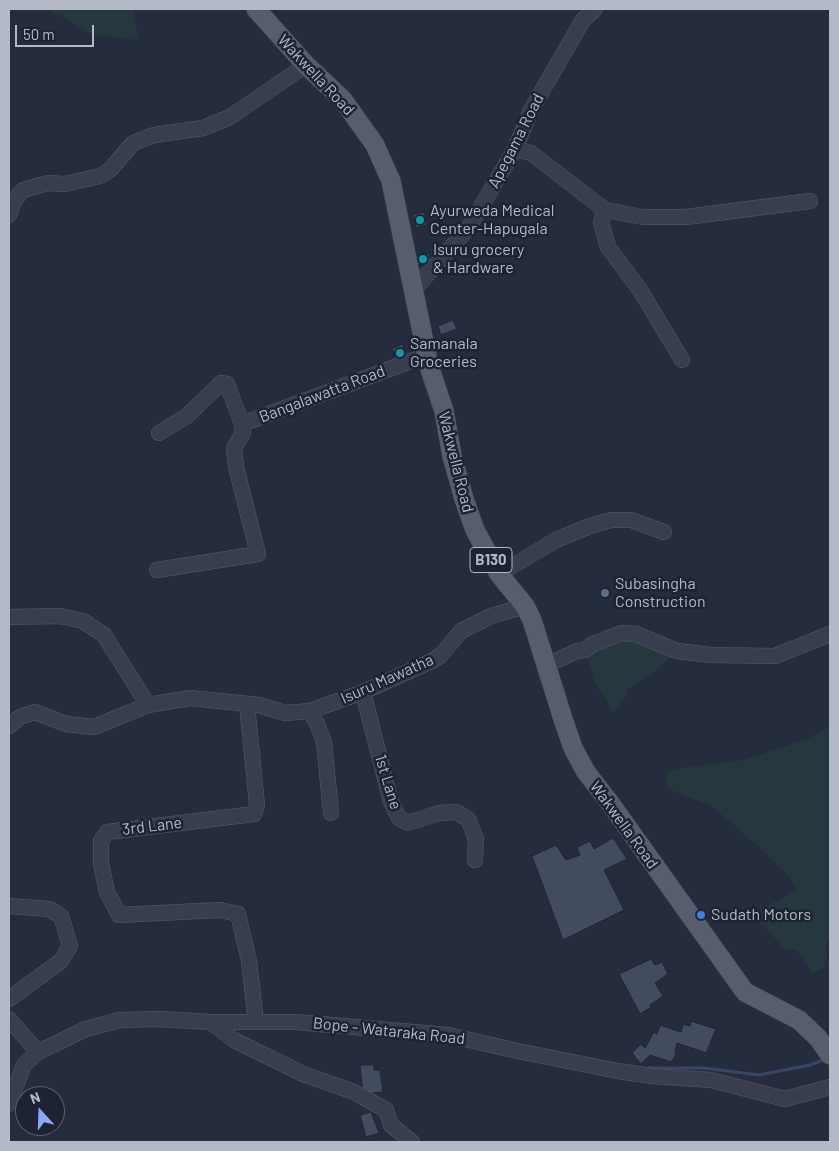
<!DOCTYPE html>
<style>
body{margin:0}
#map{position:relative;width:839px;height:1151px;overflow:hidden;background:#242c3d;font-family:Barlow,sans-serif}
canvas{display:block}
.frame{position:absolute;inset:0;border:10px solid #b4b9c8;pointer-events:none}
.north{position:absolute;left:15px;top:1086px;width:50px;height:50px;box-sizing:border-box;background:#1d2332;border:1px solid #595f6e;border-radius:50%;rotate:340deg;font-size:14px;font-weight:700;line-height:20px;text-align:center;color:#b4b9c8}
.north::after{content:'';display:block;margin:auto;width:18px;height:22px;background:#8aa8f6;clip-path:polygon(50% 0,100% 100%,50% 72%,0 100%)}
.scale{position:absolute;left:15px;top:25px;width:79px;height:22px;box-sizing:border-box;border:2px solid #b4b9c8;border-top:0;padding-left:6px;font-size:15px;line-height:18px;white-space:nowrap;color:#b4b9c8;-webkit-text-stroke:4px #1d2332;paint-order:stroke}
</style>
<div id="map">
<canvas width="839" height="1151"></canvas>
<div class="frame"></div>
<div class="north">N</div>
<div class="scale">50 m</div>
</div>
<script>
const ctx = document.querySelector('canvas').getContext('2d');
ctx.lineJoin = 'round';
function paint(path, color) { ctx.fillStyle = color; ctx.fill(path, 'evenodd'); }
const shape = rows => new Path2D(rows.map(r => 'M' + r).join(''));
function trace(path, color, width, dash) { ctx.strokeStyle = color; ctx.lineWidth = width; ctx.lineCap = dash ? 'butt' : 'round'; ctx.setLineDash(dash || []); ctx.stroke(path); }
function label(font, color, halo, rows, align = 'center') {
  ctx.font = font + ' Barlow,sans-serif'; ctx.lineWidth = 5; ctx.setLineDash([]); ctx.textBaseline = 'middle'; ctx.strokeStyle = halo; ctx.fillStyle = color; for (const [text, x, y, turn = 0] of rows) {
    ctx.save(); ctx.translate(x, y); ctx.rotate((+turn || 0) * Math.PI / 180); ctx.textAlign = isNaN(turn) ? turn : align; if (halo) ctx.strokeText(text, 0, 0); ctx.fillText(text, 0, 0); ctx.restore();
  }
}
const green = shape([
 [47,9,134,9,138,40,94,35],
 [622,633,677,651,659,668,628,689,625,698,613,713,596,684,585,650],
 [830,727,830,936,825,947,827,958,822,970,812,973,796,950,783,949,770,932,755,919,761,910,792,892,795,888,791,879,759,847,713,807,667,788,666,781,667,771,674,769,744,760,809,738]
]);
const stream = shape([
 [648,1068,704,1068,759,1075,810,1065,823,1060]
]);
const building = shape([
 [424,212,427,225,416,228,413,214,424,212],
 [429,253,431,262,417,265,415,256,429,253],
 [453,320,457,329,441,335,438,326,453,320],
 [416,342,419,351,413,353,410,344,416,342],
 [402,344,408,358,398,362,392,349,402,344],
 [613,838,627,859,604,870,624,910,563,940,532,856,556,845,566,860,580,855,577,847,590,841,594,849,613,838],
 [651,959,655,965,662,962,668,974,655,983,663,996,650,1005,651,1007,640,1014,619,974,651,959],
 [691,1021,716,1029,706,1053,677,1043,675,1052,676,1055,671,1062,650,1055,641,1064,632,1053,641,1044,645,1048,654,1032,657,1034,660,1025,681,1032,683,1024,690,1026,691,1021],
 [360,1065,374,1065,374,1070,380,1070,383,1092,363,1094,360,1065],
 [371,1112,379,1133,366,1137,360,1115,371,1112]
]);
const minor = shape([
 [515,149,531,153,605,210,643,217,686,217,810,201],
 [605,210,601,222,608,247,640,290,682,360],
 [9,215,14,201,23,190,48,183,65,184,100,176,110,170,133,143,154,135,203,128,230,117,306,65],
 [412,292,469,227,515,149,531,110,583,20,595,9],
 [159,433,187,416,221,383,227,384,242,424],
 [157,570,258,554,236,467,234,448,243,433,242,424,427,355],
 [499,574,556,540,590,526,611,520,631,520,664,532],
 [9,617,60,616,83,621,104,635,148,705],
 [547,665,577,651,585,650,593,644,622,633,636,634,677,651,711,655,775,656,830,634],
 [363,692,391,802,399,818,408,823,439,813,456,812,468,819,476,839,475,860],
 [247,705,257,805,254,814,107,832,101,841,101,864,107,892,119,915,220,910,238,914,249,961,256,1022],
 [310,711,318,726,324,742,331,813],
 [9,726,20,717,35,712,66,724,94,727,148,705,190,698,259,705,285,713,310,711,363,692,432,661,441,655,461,631,491,616,525,606],
 [9,906,49,909,61,916,70,946,61,961,9,999],
 [9,1019,38,1052],
 [211,1022,234,1040,303,1074,354,1092,386,1110,391,1125,412,1142],
 [9,1104,24,1065,38,1052,86,1029,120,1020,159,1019,211,1022,295,1022,448,1035,513,1050,618,1071,652,1076,711,1080,785,1099,830,1087]
]);
const major = shape([
 [256,9,306,65,343,100,375,145,391,181,429,366,444,411,452,456,464,499,475,530,499,574,525,606,532,620,563,719,573,748,586,772,610,803,745,992,799,1020,818,1038,830,1055]
]);
const markers = [
 [420,220,5,"#0f9aa8"],
 [423,259,5,"#0f9aa8"],
 [400,353,5,"#0f9aa8"],
 [605,593,5,"#5c6f8a"],
 [701,915,5,"#3f7fe0"]
];
const shields = [
 [491,560,42]
];
const shieldNames = [
 ["B130",491,560]
];
const streetNames = [
 ["Wakwella Road",316,75,47],
 ["Apegama Road",516,141,-63],
 ["Bangalawatta Road",322,394,-21],
 ["Wakwella Road",456,462,76],
 ["Isuru Mawatha",387,679,-24],
 ["1st Lane",388,782,73],
 ["Wakwella Road",624,825,54],
 ["3rd Lane",152,826,-7],
 ["Bope - Wataraka Road",389,1031,6]
];
const poiNames = [
 ["Ayurweda Medical",430,211],
 ["Center-Hapugala",430,229],
 ["Isuru grocery",433,250],
 ["& Hardware",433,268],
 ["Samanala",410,344],
 ["Groceries",410,362],
 ["Subasingha",615,584],
 ["Construction",615,602],
 ["Sudath Motors",711,915]
];
paint(green, '#26383e');
trace(stream, '#384564', 3);
paint(building, '#434b5f');
trace(building, '#1f2534', 1);
trace(minor, '#565c6b', 16);
trace(major, '#414756', 20);
trace(minor, '#383e4d', 15);
trace(major, '#565d6d', 19);
for (const [x, y, r, color] of markers) { const dot = new Path2D(); dot.arc(x, y, r, 0, 2 * Math.PI); ctx.fillStyle = color; ctx.fill(dot); trace(dot, '#1d2332', 2); }
for (const [x, y, w] of shields) { const box = new Path2D(); box.roundRect(x - w / 2, y - 12.5, w, 25, 4); ctx.fillStyle = '#1d2332'; ctx.fill(box); trace(box, '#b4b9c8', 1); }
label('bold 15px', '#b4b9c8', null, shieldNames);
label('16px', '#b4b9c8', '#1d2332', streetNames);
label('16px', '#b4b9c8', '#1d2332', poiNames, 'left');
</script>
